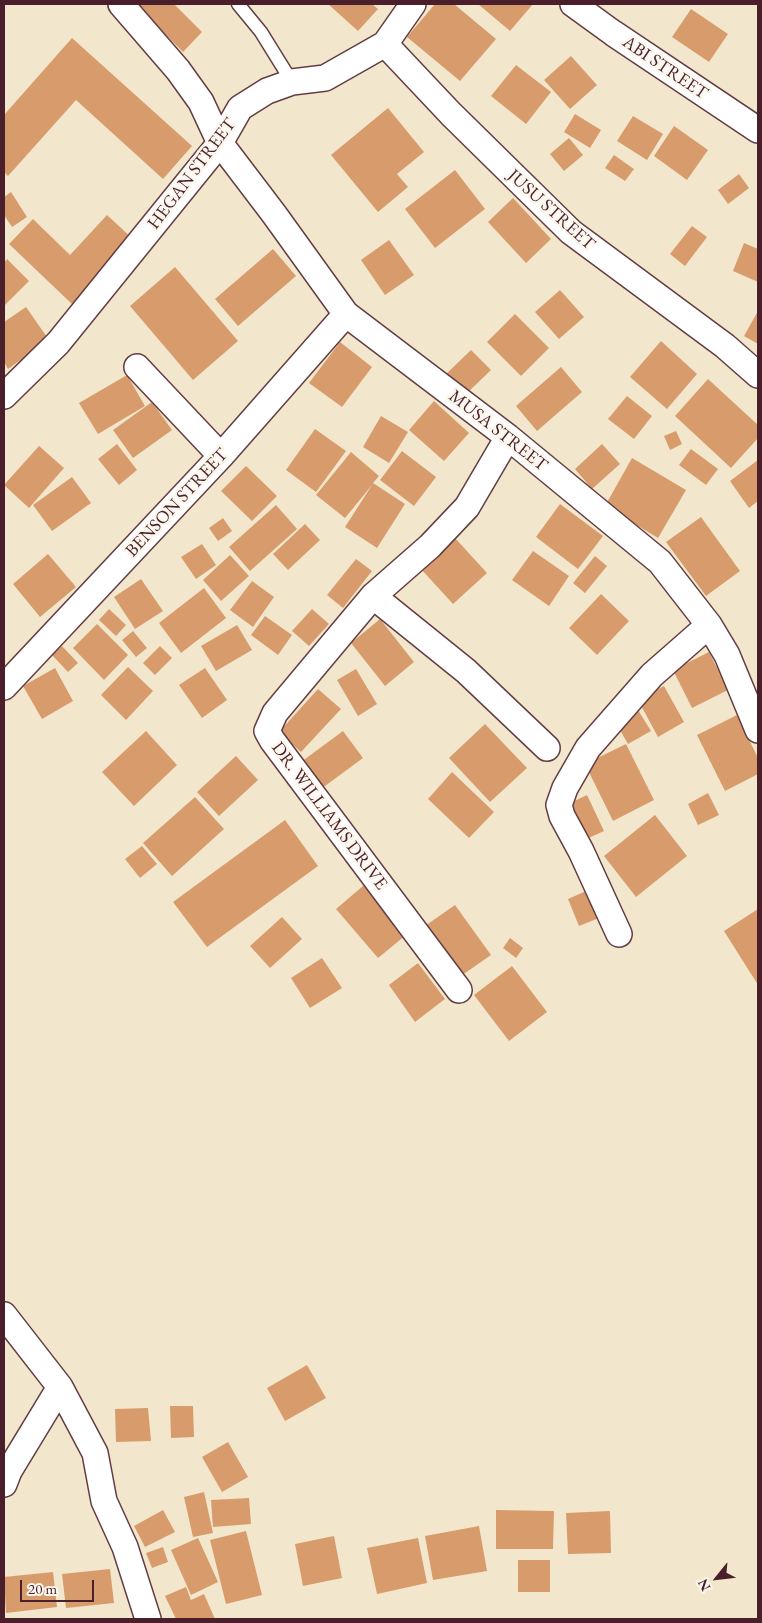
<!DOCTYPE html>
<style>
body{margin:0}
#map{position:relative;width:762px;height:1623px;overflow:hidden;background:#f2e7cd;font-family:"EB Garamond",serif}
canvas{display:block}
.frame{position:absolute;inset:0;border:5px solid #4a1f2b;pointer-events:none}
.north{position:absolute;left:692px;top:1553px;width:50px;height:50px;-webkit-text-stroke:4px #fbf7ec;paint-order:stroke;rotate:241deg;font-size:14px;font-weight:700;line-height:20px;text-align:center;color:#4a1f2b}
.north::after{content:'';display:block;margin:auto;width:18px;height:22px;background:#4a1f2b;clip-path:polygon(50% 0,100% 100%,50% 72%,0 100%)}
.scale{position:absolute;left:20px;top:1580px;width:74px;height:22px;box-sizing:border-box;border:2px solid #4a1f2b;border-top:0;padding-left:6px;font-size:15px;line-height:18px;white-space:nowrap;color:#4a1f2b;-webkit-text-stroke:4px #fbf7ec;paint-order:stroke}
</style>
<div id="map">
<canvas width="762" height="1623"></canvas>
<div class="frame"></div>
<div class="north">N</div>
<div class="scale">20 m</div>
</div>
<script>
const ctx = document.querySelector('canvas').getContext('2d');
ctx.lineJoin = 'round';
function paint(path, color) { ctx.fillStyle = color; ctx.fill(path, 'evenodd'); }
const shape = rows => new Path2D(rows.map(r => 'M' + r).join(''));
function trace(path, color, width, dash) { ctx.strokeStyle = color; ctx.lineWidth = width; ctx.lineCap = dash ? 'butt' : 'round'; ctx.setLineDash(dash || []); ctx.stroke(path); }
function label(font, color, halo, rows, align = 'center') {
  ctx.font = font + ' "EB Garamond",serif'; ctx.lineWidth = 5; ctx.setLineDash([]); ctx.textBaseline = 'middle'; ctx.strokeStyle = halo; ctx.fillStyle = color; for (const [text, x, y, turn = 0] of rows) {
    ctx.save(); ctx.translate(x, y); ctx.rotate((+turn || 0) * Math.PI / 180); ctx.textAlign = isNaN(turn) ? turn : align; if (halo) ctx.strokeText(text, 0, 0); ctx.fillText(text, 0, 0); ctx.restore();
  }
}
const building = shape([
 [135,4,174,4,202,32,183,52],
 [328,4,372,4,378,9,358,31],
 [435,4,454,4,496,39,460,81,407,37],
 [478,4,533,4,510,31],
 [691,9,728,34,709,62,672,37],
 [72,38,192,146,163,179,76,100,8,176,4,172,4,115],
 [571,56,597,85,570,109,544,80],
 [516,65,551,92,526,124,491,96],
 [388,108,424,152,397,174,408,187,378,212,331,155],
 [575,114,601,130,590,148,564,132],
 [633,116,663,134,647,160,617,141],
 [674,126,708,150,687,180,654,156],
 [569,138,583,155,564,171,550,154],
 [614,155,634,169,625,181,605,168],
 [455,170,485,209,435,248,405,209],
 [739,174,749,188,728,204,718,190],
 [11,192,27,217,12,227,4,215,4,197],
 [513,198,551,239,526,263,488,222],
 [107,215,134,240,73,305,9,244,33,219,70,255],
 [692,226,707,237,685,266,670,254],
 [389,240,414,275,385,295,361,260],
 [744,243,758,249,758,282,733,271],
 [273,249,296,276,238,326,215,299],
 [7,259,29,281,4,306,4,263],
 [175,267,238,341,193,380,130,306],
 [560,290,584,317,559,339,535,312],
 [26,307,49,340,8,369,4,362,4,322],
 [758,311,758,344,744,336],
 [515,314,549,348,521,376,487,342],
 [661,341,697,374,667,409,630,377],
 [340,342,372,367,342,407,309,383],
 [471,350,491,370,464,396,444,376],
 [561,367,582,392,537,431,516,406],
 [127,375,145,406,98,434,79,403],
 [708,379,758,425,758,438,731,468,675,416],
 [627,396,652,416,634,439,608,419],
 [434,401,469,433,444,461,409,430],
 [152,402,172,430,133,458,113,430],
 [381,416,408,432,389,463,363,447],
 [315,429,346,451,316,492,286,470],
 [676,431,682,444,670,450,664,436],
 [117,444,137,470,119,485,98,459],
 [602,444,620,464,592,489,575,469],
 [39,446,64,468,29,508,4,485],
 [691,449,718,469,706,485,679,465],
 [402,451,436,477,414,506,380,480],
 [351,452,379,476,373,483,405,504,377,548,345,527,372,485,345,518,316,495],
 [632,458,686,490,658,538,605,506],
 [758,460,758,501,749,508,730,481],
 [246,466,277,496,252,521,221,491],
 [72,477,91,503,52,531,33,505],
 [560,504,603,536,578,569,536,537],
 [276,505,297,529,250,571,229,547],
 [701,517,740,571,706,596,666,542],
 [223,518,232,531,218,541,209,528],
 [305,524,320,540,288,570,273,554],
 [455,538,487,573,453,604,421,569],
 [202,544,216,565,196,579,181,557],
 [533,551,569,576,549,606,512,580],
 [48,554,76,587,40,617,13,584],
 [230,555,249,576,221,601,203,580],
 [595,556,607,566,585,593,573,583],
 [356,559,372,571,343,608,327,595],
 [141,579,163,611,135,629,114,597],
 [252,581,274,597,253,627,230,610],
 [204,588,226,618,181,653,159,623],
 [601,594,629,621,597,655,569,628],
 [109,609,126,625,116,636,99,620],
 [312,609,329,624,309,646,292,631],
 [265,616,292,635,278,655,251,635],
 [380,619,414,662,385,686,351,643],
 [97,624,128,655,104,680,73,648],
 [237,625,252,650,216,671,201,646],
 [133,631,147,648,136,657,122,640],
 [62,646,78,663,68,672,52,655],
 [160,646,172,658,155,675,143,663],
 [709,652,728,690,692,708,673,670],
 [128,667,153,691,126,720,101,695],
 [55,668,73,701,42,719,23,686],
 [205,668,227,700,202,718,179,685],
 [356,669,377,704,358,716,337,680],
 [664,686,684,722,658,737,638,700],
 [318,689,341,709,301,752,279,732],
 [638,710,651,731,628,744,616,723],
 [737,715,758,758,758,774,725,791,697,735],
 [485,724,527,768,490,802,449,758],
 [146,731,177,765,134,806,102,772],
 [343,731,363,758,321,789,301,762],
 [626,744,654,800,613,821,585,764],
 [236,756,258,780,219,816,197,792],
 [452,772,494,812,469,838,428,799],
 [708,793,719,815,698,825,688,804],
 [587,795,604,831,584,840,568,804],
 [195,797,224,829,172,876,143,843],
 [655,815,687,856,636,897,604,856],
 [285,820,318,866,207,947,173,902],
 [142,846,157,864,140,878,125,859],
 [370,880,406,935,378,958,336,909],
 [593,888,604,916,579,926,568,899],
 [455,905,491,955,458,978,422,928],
 [758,909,758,985,724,931],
 [282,917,302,939,270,968,250,946],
 [510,938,523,948,516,958,503,948],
 [322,958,342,988,310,1008,291,978],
 [418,963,445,999,415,1022,389,985],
 [512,966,547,1012,509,1041,474,995],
 [307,1365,326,1398,285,1421,267,1388],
 [170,1406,193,1406,194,1437,171,1438],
 [148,1408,151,1441,116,1442,115,1409],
 [228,1442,248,1477,222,1492,202,1457],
 [204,1492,213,1533,193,1537,184,1497],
 [249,1498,251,1524,213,1527,211,1500],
 [163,1510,175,1532,145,1547,134,1526],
 [496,1510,554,1511,553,1549,496,1549],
 [610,1511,611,1553,568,1554,566,1513],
 [479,1526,487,1571,433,1580,425,1536],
 [246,1531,262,1595,226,1604,210,1540],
 [334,1536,342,1578,303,1586,295,1544],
 [198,1538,218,1582,191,1595,171,1550],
 [418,1538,427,1583,377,1594,367,1548],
 [163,1547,168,1562,152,1568,146,1553],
 [518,1560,550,1560,550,1592,518,1592],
 [110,1569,114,1603,66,1608,62,1574],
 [53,1572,57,1607,6,1613,4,1577],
 [186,1587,191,1600,204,1594,215,1619,176,1619,165,1596]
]);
const service = shape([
 [238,4,261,32,292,82]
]);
const minor = shape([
 [121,4,178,70,201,102,220,143,274,214,346,314,508,437,660,562,709,625,727,655,758,730],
 [573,4,613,33,758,130],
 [385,44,451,114,571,232,725,346,758,375],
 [137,367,221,456],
 [4,396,58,343,220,143,240,108,267,91,292,82,325,78,385,44,413,4],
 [373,596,466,671,547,748],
 [4,687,221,456,346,314],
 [619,934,581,851,562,816,559,805,565,788,588,748,652,675,709,625],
 [459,990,272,740,267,731,275,713,373,596,430,546,467,507,508,437],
 [4,1315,60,1387],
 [4,1484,9,1471,60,1387,95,1453,104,1501,125,1547,148,1619]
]);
const streetNames = [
 ["ABI STREET",665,68,34],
 ["HEGAN STREET",192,174,-53],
 ["JUSU STREET",551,210,42],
 ["MUSA STREET",498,431,38],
 ["BENSON STREET",177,503,-47],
 ["DR. WILLIAMS DRIVE",329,816,53]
];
paint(building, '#d89c6c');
trace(service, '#633d43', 15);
trace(minor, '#633d43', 28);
trace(service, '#fff', 12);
trace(minor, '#fff', 25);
label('18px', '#4a1f2b', '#fbf7ec', streetNames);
</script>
